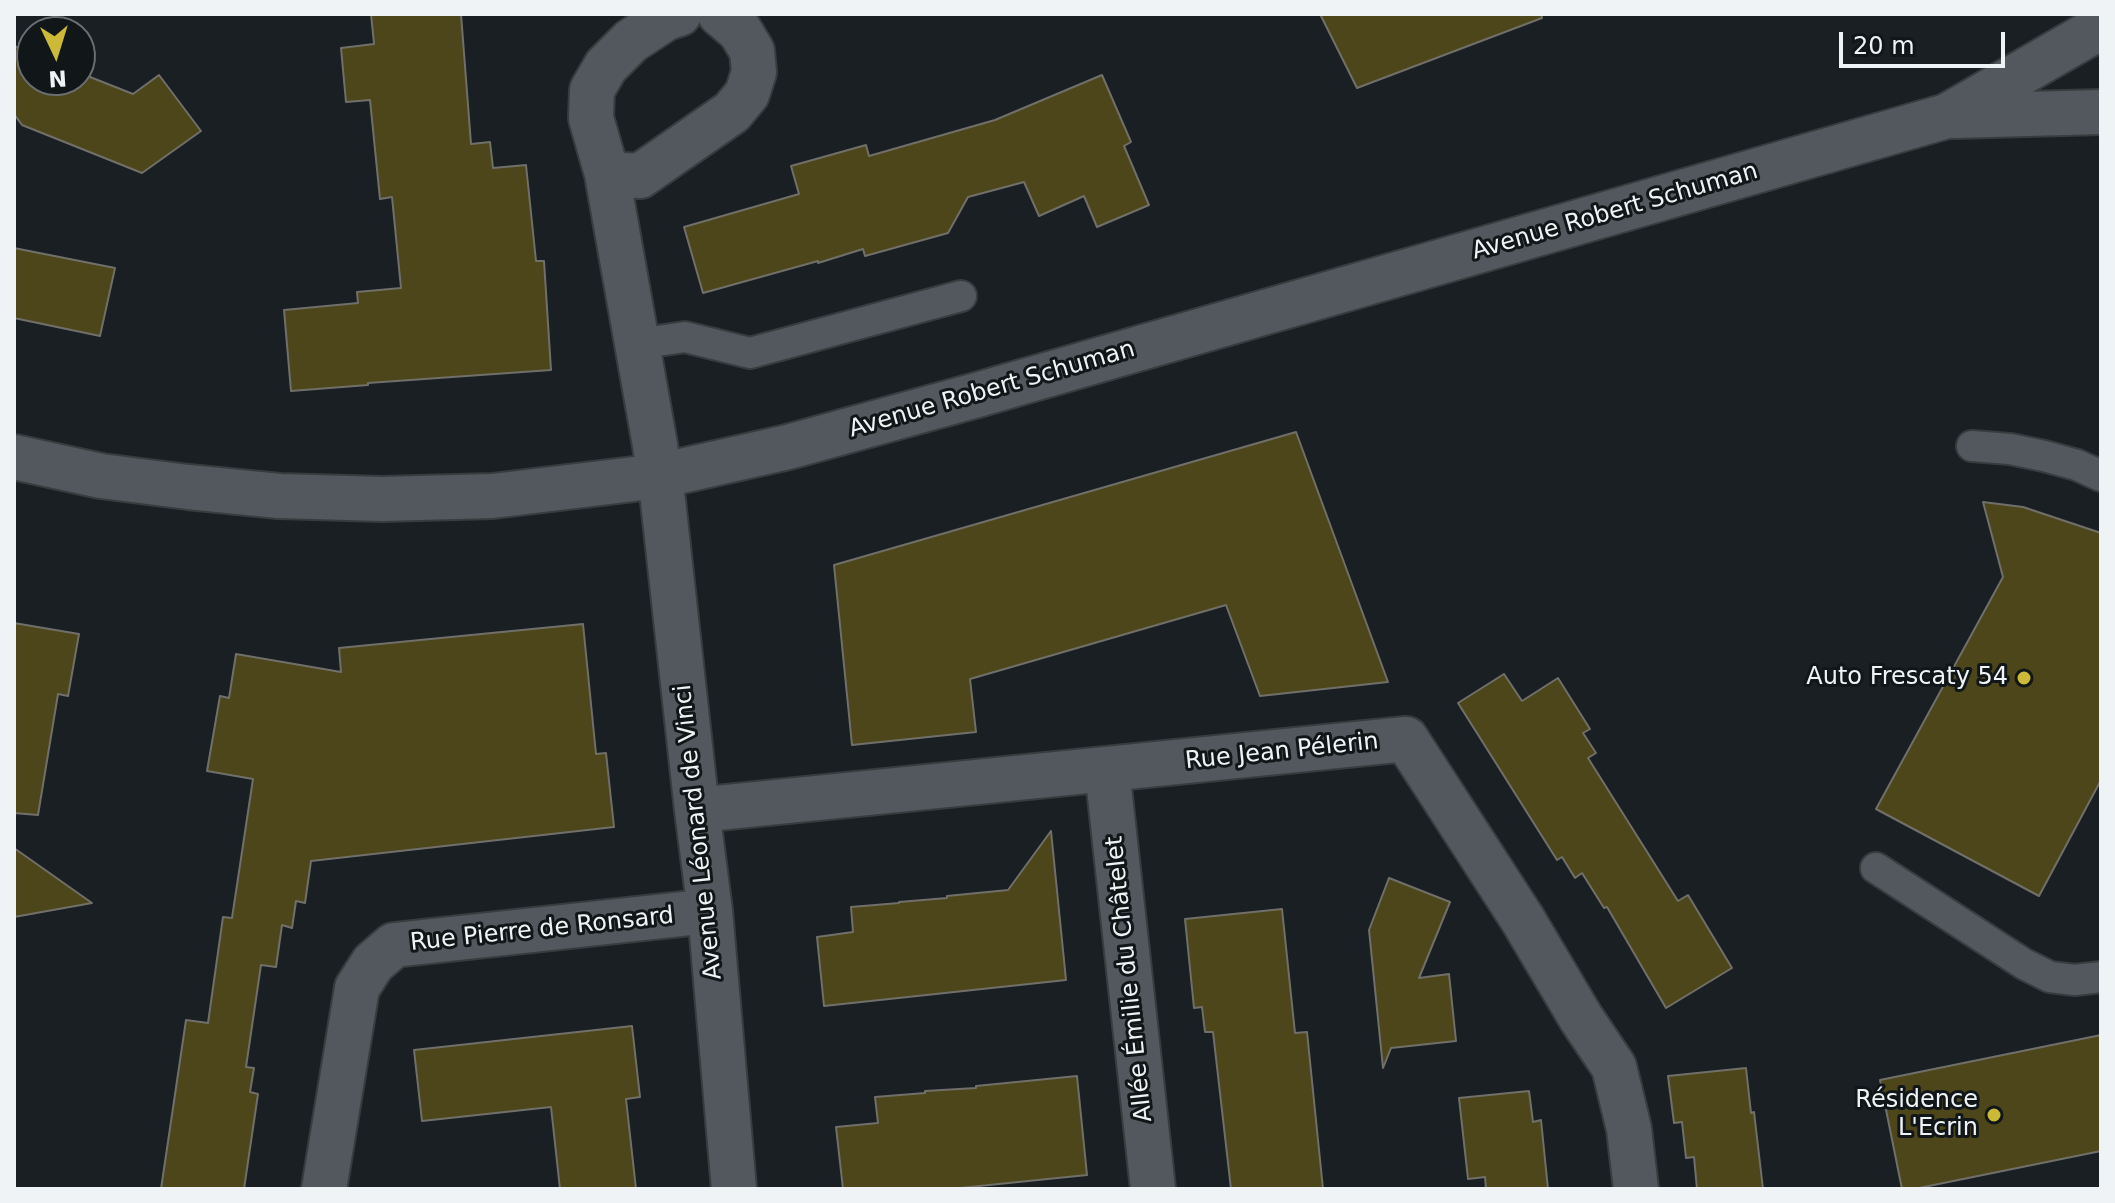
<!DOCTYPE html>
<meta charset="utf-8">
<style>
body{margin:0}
#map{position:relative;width:2115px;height:1203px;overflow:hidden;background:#1a1f23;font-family:"DejaVu Sans",sans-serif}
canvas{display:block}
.frame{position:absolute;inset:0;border:16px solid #eff3f5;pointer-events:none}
.north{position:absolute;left:16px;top:16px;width:80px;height:80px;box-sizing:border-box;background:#111619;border:2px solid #6a6e71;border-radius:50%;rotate:176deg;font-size:22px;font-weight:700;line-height:32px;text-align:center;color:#eff3f5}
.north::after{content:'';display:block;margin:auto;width:28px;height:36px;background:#ccb938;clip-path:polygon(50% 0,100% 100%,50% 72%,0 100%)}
.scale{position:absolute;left:1839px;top:32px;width:166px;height:36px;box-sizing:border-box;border:4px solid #eff3f5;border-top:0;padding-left:10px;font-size:24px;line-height:28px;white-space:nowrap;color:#eff3f5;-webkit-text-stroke:6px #111619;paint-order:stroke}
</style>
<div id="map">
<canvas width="2115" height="1203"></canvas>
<div class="frame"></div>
<div class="north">N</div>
<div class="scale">20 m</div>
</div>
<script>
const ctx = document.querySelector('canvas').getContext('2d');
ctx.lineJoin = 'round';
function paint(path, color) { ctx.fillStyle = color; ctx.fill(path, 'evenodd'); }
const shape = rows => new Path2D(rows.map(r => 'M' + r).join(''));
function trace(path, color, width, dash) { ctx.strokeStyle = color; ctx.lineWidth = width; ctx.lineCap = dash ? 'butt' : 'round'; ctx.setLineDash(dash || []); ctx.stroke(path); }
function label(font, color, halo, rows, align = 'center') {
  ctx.font = font + ' "DejaVu Sans",sans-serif'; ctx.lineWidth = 6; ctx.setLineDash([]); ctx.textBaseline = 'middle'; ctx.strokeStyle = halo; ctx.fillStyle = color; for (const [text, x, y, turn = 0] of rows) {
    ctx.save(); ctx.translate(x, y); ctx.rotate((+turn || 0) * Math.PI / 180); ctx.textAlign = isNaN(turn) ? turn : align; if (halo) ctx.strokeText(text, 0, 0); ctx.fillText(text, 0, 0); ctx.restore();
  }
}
const building = shape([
 [371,14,461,14,471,144,490,142,493,168,526,165,536,261,544,261,551,370,368,383,368,385,291,391,284,310,358,303,357,292,401,288,392,197,380,199,370,100,346,102,341,48,374,44,371,14],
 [1320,14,1541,14,1542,18,1357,88,1320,14],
 [14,46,32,54,32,80,80,80,80,73,133,94,159,75,201,131,142,173,22,125,14,114,14,46],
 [1102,75,1131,142,1124,146,1149,205,1097,227,1084,196,1039,216,1024,182,968,197,948,233,865,256,863,249,818,263,818,261,703,293,684,227,799,194,791,166,866,145,869,156,995,120,1102,75],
 [14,248,115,268,100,336,14,318,14,248],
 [1296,432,1388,682,1260,696,1226,605,970,679,976,732,852,745,834,565,1296,432],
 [1983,502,2023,507,2101,533,2101,780,2039,896,1876,809,2003,577,1983,502],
 [14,623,79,634,68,696,58,694,38,815,14,813,14,623],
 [583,624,596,754,606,753,614,827,311,861,305,903,296,901,292,928,282,925,276,967,261,965,246,1067,254,1068,250,1092,258,1094,244,1189,161,1189,186,1020,208,1023,223,917,232,918,253,779,207,771,220,696,229,698,236,654,341,672,339,648,583,624],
 [1504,674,1522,701,1558,678,1590,729,1583,733,1596,753,1588,758,1678,901,1688,895,1732,968,1666,1008,1607,907,1604,908,1582,873,1575,878,1562,857,1557,860,1458,703,1504,674],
 [1051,831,1066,980,824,1006,817,937,853,932,851,907,899,903,899,902,947,898,947,896,1008,890,1051,831],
 [14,848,92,903,14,917,14,848],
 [1389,878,1450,902,1419,978,1449,974,1456,1041,1391,1048,1383,1068,1369,930,1389,878],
 [1282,909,1295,1033,1307,1032,1323,1189,1231,1189,1213,1032,1205,1032,1202,1007,1194,1008,1185,919,1282,909],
 [632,1026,640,1097,626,1099,636,1189,560,1189,551,1107,422,1121,414,1050,632,1026],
 [2101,1035,2101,1151,1914,1189,1902,1189,1880,1080,2101,1035],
 [1746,1068,1751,1113,1754,1112,1763,1189,1697,1189,1694,1157,1686,1158,1682,1122,1674,1123,1668,1076,1746,1068],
 [1077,1076,1087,1175,950,1189,843,1189,836,1127,878,1123,875,1097,925,1093,925,1091,976,1088,976,1086,1077,1076],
 [1529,1091,1533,1122,1541,1120,1548,1189,1486,1189,1485,1177,1468,1179,1459,1098,1529,1091]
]);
const service = shape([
 [637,344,685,337,750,353,961,296],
 [1972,446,2010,449,2044,456,2077,465,2101,476],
 [1876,868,2024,964,2050,977,2075,980,2101,977]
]);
const minor = shape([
 [679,14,666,18,631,41,606,66,592,90,591,118,607,174,655,445,663,501,697,810,710,911,734,1189],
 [607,174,640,176,732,112,747,94,754,72,752,51,740,31,720,14],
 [1107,769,1153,1189],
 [697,810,1406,739,1523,920,1581,1018,1614,1067,1629,1129,1636,1189],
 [324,1189,357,988,373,963,394,945,710,911]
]);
const tertiary = shape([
 [1954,116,2101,112],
 [14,457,101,476,188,487,279,496,382,499,493,496,659,476,788,447,977,395,1947,116,2101,27]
]);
const markers = [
 [2024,678,8,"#ccb938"],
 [1994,1115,8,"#ccb938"]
];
const streetNames = [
 ["Avenue Robert Schuman",1615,212,-16],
 ["Avenue Robert Schuman",992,390,-16],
 ["Rue Jean Pélerin",1282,752,-6],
 ["Avenue Léonard de Vinci",699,832,-96],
 ["Rue Pierre de Ronsard",542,930,-6],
 ["Allée Émilie du Châtelet",1130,979,-96]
];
const poiNames = [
 ["Auto Frescaty 54",2008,678],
 ["Résidence",1978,1101],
 ["L'Ecrin",1978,1129]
];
paint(building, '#4d461a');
trace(building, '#706f69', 2);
trace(service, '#383c3f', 34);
trace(minor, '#383c3f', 48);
trace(tertiary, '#383c3f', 48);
trace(service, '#52585d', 30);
trace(minor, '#52585d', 44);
trace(tertiary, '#52585d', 44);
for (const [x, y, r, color] of markers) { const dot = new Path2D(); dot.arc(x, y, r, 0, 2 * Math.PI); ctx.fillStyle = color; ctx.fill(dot); trace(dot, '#111619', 3); }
label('24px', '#eff3f5', '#111619', streetNames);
label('24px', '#eff3f5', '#111619', poiNames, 'right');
</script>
